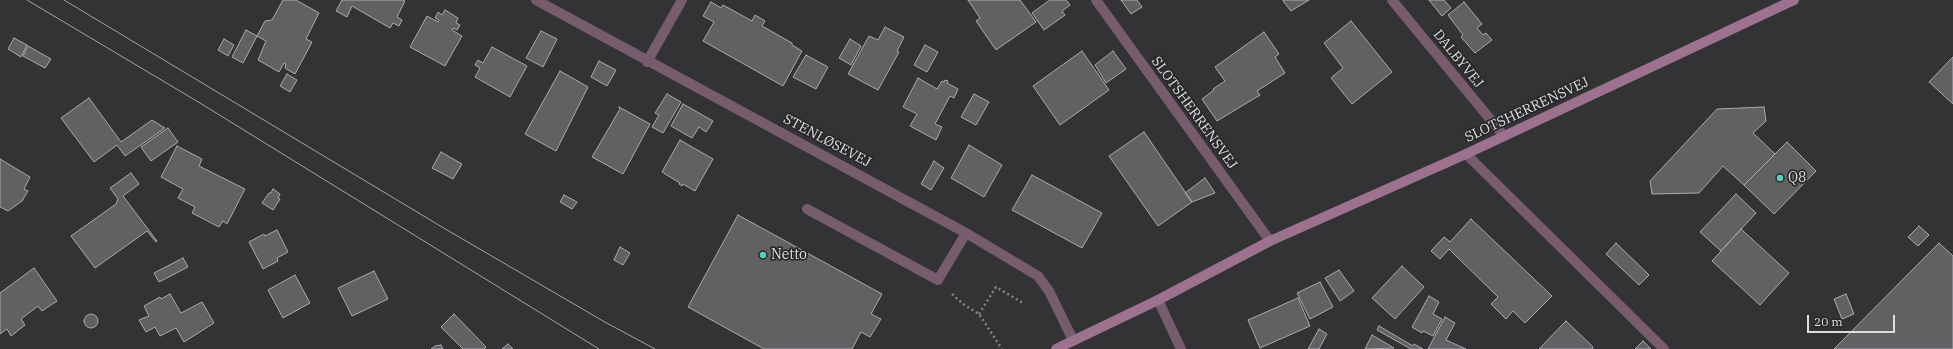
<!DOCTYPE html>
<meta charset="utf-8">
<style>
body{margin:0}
#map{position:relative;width:1953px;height:349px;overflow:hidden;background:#333234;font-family:"IBM Plex Serif",serif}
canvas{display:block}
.scale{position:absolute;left:1807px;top:315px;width:88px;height:18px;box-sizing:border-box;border:2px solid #ddddde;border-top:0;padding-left:5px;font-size:12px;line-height:14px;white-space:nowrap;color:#ddddde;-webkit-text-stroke:3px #29282a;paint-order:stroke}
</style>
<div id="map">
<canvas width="1953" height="349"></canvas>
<div class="scale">20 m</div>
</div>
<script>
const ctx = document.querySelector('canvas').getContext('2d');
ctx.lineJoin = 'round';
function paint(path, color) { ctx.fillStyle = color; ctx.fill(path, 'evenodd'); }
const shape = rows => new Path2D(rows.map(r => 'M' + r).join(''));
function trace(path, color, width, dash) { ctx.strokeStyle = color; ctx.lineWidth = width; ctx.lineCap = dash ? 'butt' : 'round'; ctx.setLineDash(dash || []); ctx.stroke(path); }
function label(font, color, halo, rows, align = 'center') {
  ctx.font = font + ' "IBM Plex Serif",serif'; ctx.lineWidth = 3.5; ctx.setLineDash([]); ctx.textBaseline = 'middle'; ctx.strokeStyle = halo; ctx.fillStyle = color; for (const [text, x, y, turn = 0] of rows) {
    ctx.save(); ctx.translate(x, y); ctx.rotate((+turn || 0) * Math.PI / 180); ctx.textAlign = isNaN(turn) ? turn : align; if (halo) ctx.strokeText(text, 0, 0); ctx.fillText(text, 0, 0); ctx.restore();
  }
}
const building = shape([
 [283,0,296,0,319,13,306,39,312,42,295,74,285,68,286,64,284,63,279,72,258,60,266,41,257,36,265,21,272,20,283,0],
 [342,0,403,0,405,1,397,17,402,20,399,26,393,23,390,28,352,6,347,17,336,11,342,0],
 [968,0,1020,0,1036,22,996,50,976,21,980,18,968,0],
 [1050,0,1066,0,1070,5,1062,11,1065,15,1044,30,1032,13,1050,0],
 [1121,0,1137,0,1142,7,1131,14,1121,0],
 [1309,0,1291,11,1283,1,1283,0,1309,0],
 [1429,0,1444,0,1451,8,1442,16,1429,0],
 [711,2,721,8,723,5,752,21,755,15,765,21,762,26,792,43,792,45,802,51,783,86,703,41,714,22,703,16,711,2],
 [1464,2,1482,24,1477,28,1483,35,1486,33,1492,40,1475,53,1461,37,1463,35,1448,15,1464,2],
 [445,10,458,18,456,23,460,25,457,30,453,28,452,30,462,36,445,66,410,47,427,16,438,22,439,20,435,18,438,12,442,15,445,10],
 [1351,21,1392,72,1352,104,1331,78,1343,68,1324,43,1351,21],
 [885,27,904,37,897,51,899,52,878,90,848,74,869,36,878,40,885,27],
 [246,30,257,36,243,63,232,57,246,30],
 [541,31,557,39,543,67,526,58,541,31],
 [1264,32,1279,54,1275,57,1285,73,1257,91,1260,95,1217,121,1202,99,1214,90,1213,89,1225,81,1215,67,1264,32],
 [14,38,27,45,21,57,8,49,14,38],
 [224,39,234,45,228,56,218,50,224,39],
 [850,39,861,46,851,65,839,58,850,39],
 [925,45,938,52,927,72,914,65,925,45],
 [28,46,51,59,45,68,23,56,28,46],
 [492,47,527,66,510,97,475,77,480,68,475,65,478,60,483,63,492,47],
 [1082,51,1109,90,1060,125,1033,86,1082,51],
 [1113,51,1126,69,1106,83,1095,65,1113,51],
 [806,55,828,67,816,89,793,77,806,55],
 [1953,57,1953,104,1929,82,1953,57],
 [599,61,616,70,607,86,591,77,599,61],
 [560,71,588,87,556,151,525,134,560,71],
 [287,74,297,80,290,92,280,86,287,74],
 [918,78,937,89,942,81,944,82,945,80,948,81,947,83,958,89,954,98,950,96,935,124,942,127,936,140,910,126,917,114,903,107,918,78],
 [667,94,681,102,663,133,652,127,659,115,655,113,667,94],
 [974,94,989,102,976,125,961,117,974,94],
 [89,98,121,142,152,120,165,128,125,156,117,145,94,162,61,118,89,98],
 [683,104,713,121,706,132,699,127,692,138,671,126,683,104],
 [619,107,650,124,623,174,592,157,620,109,619,107],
 [1764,107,1766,121,1753,133,1775,154,1744,185,1723,166,1699,193,1652,194,1650,181,1717,109,1764,107],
 [168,128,178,142,151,161,141,147,168,128],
 [1144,132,1192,202,1158,226,1109,156,1144,132],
 [680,140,713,159,695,191,683,184,682,186,679,184,680,183,662,172,680,140],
 [1787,142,1816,171,1774,214,1744,185,1787,142],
 [969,145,1002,165,984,197,951,178,969,145],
 [177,146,202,159,199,166,245,189,227,224,223,221,219,227,192,213,195,207,178,198,183,189,161,177,177,146],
 [441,152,462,164,453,179,432,168,441,152],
 [0,159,30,177,24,189,28,191,22,201,8,211,0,207,0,159],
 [934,161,944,168,931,190,921,184,934,161],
 [131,173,139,184,123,196,157,241,156,242,147,231,95,268,71,236,116,204,118,199,110,188,131,173],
 [1032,175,1102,213,1082,248,1012,210,1032,175],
 [1205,178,1215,193,1192,202,1185,193,1205,178],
 [273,189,280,194,278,198,280,199,273,210,262,203,269,193,271,193,273,189],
 [1736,194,1756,213,1721,251,1700,232,1736,194],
 [564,195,577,202,572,209,560,202,564,195],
 [738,215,882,294,871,314,881,319,870,337,861,332,852,349,764,349,688,307,738,215],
 [1471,219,1552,296,1525,323,1513,311,1506,319,1491,304,1498,297,1449,249,1440,259,1431,251,1444,237,1450,242,1471,219],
 [1919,226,1929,235,1918,246,1908,237,1919,226],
 [1741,229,1789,273,1760,305,1712,261,1741,229],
 [277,230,288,252,277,258,278,261,263,269,249,242,264,234,265,236,277,230],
 [1616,243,1649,275,1639,285,1606,254,1616,243],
 [1939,243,1953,256,1953,349,1834,349,1939,243],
 [620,247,630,253,623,265,614,260,620,247],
 [183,258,188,267,159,282,154,273,183,258],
 [1402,266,1424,287,1395,319,1372,298,1402,266],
 [34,268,57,301,42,311,38,306,21,319,25,325,11,336,7,329,0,334,0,293,34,268],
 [1339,270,1354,291,1340,301,1325,278,1339,270],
 [374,271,388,299,352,316,338,288,374,271],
 [295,275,310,303,283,318,268,290,295,275],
 [1320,282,1333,307,1310,319,1297,293,1320,282],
 [170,294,181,313,202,302,214,323,184,342,176,328,160,336,155,327,146,332,139,320,149,316,144,306,160,297,161,299,170,294],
 [1846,294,1854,314,1842,319,1834,299,1846,294],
 [1429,296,1439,302,1433,314,1442,319,1433,336,1423,331,1422,333,1412,327,1429,296],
 [1298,298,1310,326,1260,348,1248,320,1298,298],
 '84 321a7 7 0 1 1 14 0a7 7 0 1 1-14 0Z',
 [454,314,486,347,484,349,463,349,441,327,454,314],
 [1445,317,1455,323,1446,340,1466,349,1428,349,1445,317],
 [1566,321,1593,347,1592,349,1539,349,1566,321],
 [1379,326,1413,346,1414,344,1423,349,1411,349,1377,330,1379,326],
 [1319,329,1327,334,1319,349,1308,349,1319,329],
 [1372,335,1394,348,1365,349,1372,335],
 [1643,341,1651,349,1635,349,1643,341],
 [508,344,513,349,502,349,508,344],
 [441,345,443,349,431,349,435,346,441,345]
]);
const path = shape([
 [952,294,963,304,979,314,1002,349],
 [979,314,996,287,1023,303]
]);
const lane = shape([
 [1466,154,1664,349],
 [807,209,938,280,966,233]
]);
const street = shape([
 [536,0,966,233,1038,276,1049,291,1073,340],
 [1096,0,1270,241],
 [1392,0,1504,136],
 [647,62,682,0],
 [1158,300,1181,349]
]);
const secondary = shape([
 [1056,349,1158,300,1270,241,1466,154,1794,0]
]);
const tram = shape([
 [27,0,200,103,599,349],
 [64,0,442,227,603,321,655,349]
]);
const markers = [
 [1780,178,4,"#58cebf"],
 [763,255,4,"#58cebf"]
];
const streetNames = [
 ["DALBYVEJ",1458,59,51],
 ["SLOTSHERRENSVEJ",1527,110,-25],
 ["SLOTSHERRENSVEJ",1194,113,54],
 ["STENLØSEVEJ",827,141,28]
];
const poiNames = [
 ["Q8",1788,178],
 ["Netto",771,255]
];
paint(building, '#616164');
trace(building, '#abaaae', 1);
trace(path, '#848385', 2.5, [2, 3]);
trace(lane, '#775c6e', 10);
trace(street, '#775c6e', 10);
trace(secondary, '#9d728e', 10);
trace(tram, '#a4a4a5', 1);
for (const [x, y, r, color] of markers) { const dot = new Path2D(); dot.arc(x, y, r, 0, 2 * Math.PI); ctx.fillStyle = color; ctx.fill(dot); trace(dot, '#29282a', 1.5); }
label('14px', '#ddddde', '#29282a', streetNames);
label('14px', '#ddddde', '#29282a', poiNames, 'left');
</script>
